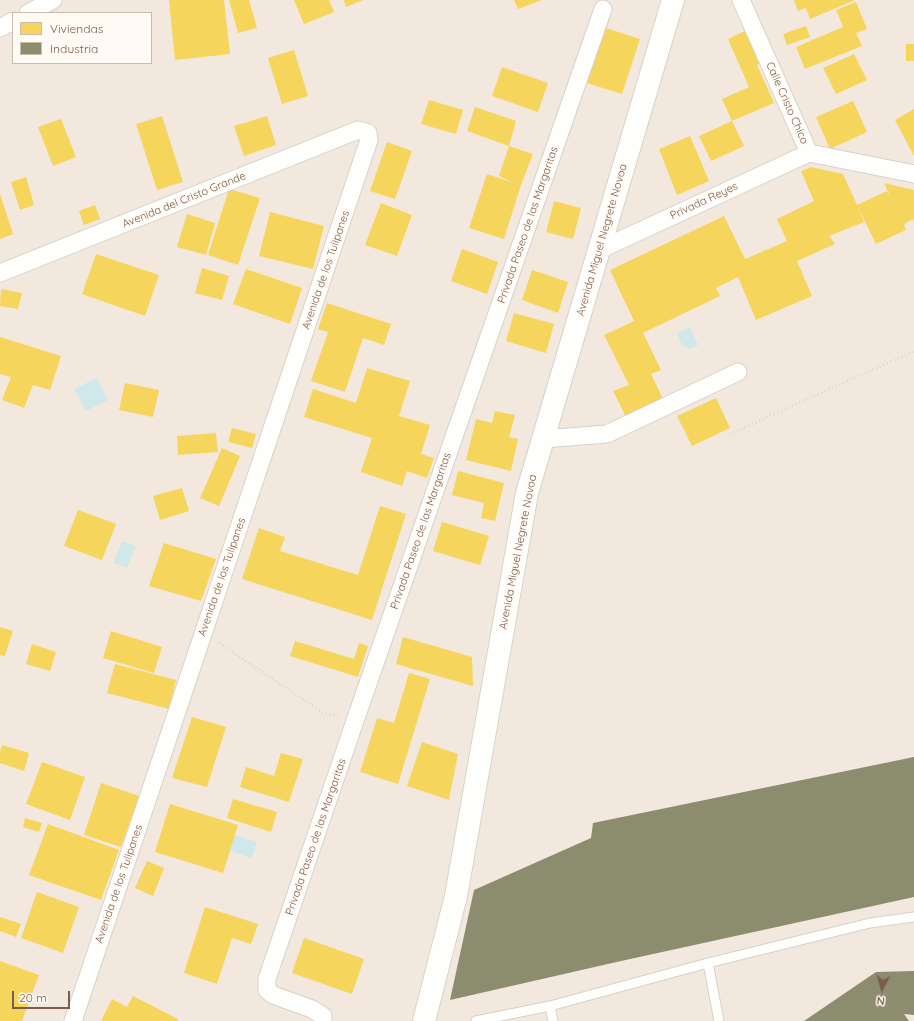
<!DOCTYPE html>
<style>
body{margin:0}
#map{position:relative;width:914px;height:1021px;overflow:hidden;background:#f9f5f0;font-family:Quicksand,sans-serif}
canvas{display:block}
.legend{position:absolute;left:12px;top:12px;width:140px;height:52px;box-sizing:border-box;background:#fffaf3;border:1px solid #cabbb1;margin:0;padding:5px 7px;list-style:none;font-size:12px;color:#7a5c4d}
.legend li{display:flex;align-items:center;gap:8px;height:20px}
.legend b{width:20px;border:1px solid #cabbb1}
.north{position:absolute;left:862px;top:969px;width:40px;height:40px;-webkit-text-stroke:3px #fffaf3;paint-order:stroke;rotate:186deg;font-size:11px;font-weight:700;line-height:16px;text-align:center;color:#7a5c4d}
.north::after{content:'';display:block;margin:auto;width:14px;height:18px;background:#7a5c4d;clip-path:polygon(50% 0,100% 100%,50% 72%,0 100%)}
.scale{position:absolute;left:12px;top:991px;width:58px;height:18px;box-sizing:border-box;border:2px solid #7a5c4d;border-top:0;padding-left:5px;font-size:12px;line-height:14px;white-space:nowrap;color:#7a5c4d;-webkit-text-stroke:3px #fffaf3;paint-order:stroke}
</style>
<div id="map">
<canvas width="914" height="1021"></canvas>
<ul class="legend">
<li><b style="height:11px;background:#f6d55c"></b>Viviendas</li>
<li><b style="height:11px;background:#8c8c6e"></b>Industria</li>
</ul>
<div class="north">N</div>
<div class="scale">20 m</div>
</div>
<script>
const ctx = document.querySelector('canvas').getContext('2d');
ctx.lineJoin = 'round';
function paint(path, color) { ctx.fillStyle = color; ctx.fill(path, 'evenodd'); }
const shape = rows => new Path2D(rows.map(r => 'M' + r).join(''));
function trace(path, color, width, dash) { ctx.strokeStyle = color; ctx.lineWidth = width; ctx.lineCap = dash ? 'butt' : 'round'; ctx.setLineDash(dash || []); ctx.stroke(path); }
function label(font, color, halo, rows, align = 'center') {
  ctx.font = font + ' Quicksand,sans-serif'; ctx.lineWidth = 4; ctx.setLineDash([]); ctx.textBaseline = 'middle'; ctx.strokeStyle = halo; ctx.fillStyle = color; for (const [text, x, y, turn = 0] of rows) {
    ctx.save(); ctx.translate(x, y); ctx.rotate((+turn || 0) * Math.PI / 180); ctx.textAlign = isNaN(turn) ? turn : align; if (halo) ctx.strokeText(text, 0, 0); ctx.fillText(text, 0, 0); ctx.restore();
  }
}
const residential = shape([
 [0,0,914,0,914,1021,0,1021],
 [13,13,151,13,151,63,13,63]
]);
const water = shape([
 [690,327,698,345,690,349,682,345,677,333],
 [97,378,108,400,86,411,74,389],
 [122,541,136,546,127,568,113,563],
 [233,834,257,842,252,858,224,849]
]);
const homes = shape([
 [169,0,224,0,230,54,175,60],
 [229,0,249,0,257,28,238,33],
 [294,0,329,0,334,12,304,24],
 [344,0,363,0,346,7],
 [514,0,542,0,518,9],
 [794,0,855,0,810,19,806,8,798,11],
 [856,2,867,29,856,33,862,46,805,69,796,47,843,27,836,10],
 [806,26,810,37,787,45,783,34],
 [753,27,767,59,757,65,774,103,732,121,744,146,711,161,699,136,732,121,722,99,749,87,728,39],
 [606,28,640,39,622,94,587,83],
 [906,44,914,44,914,61,906,61],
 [294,50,308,96,282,104,268,58],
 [854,54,867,80,836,94,823,68],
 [502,67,548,83,538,112,492,96],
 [429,100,463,110,456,134,421,124],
 [853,101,867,132,830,149,816,117],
 [475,107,516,121,509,146,467,131],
 [914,109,914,156,895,120],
 [162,116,183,182,157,190,136,124],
 [267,116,276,145,244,156,234,126],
 [61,119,76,157,53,166,38,127],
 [690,136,709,181,677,195,659,149],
 [387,142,412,151,395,199,370,191],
 [509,146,533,154,521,185,504,239,469,228,487,174,514,183,499,176],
 [811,167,843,174,857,205,887,191,891,198,884,183,914,190,914,222,913,219,904,224,906,230,876,244,858,207,864,222,829,236,835,244,797,261,812,296,756,320,738,277,716,288,720,296,643,333,661,370,651,374,664,401,627,419,613,391,629,385,604,335,634,321,610,270,724,216,745,259,787,241,777,219,814,201,801,171],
 [26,177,34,205,20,210,11,182],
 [229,189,260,198,238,265,208,255],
 [0,194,13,234,0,239],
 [554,201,581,208,573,239,546,232],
 [381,203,412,215,397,256,365,245],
 [95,205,100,219,84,225,79,211],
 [270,212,324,226,313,269,259,256],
 [187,214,215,223,206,255,177,247],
 [462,249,498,262,487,294,451,281],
 [96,254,159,275,145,316,82,294],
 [202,268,229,276,222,300,195,293],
 [246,269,302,288,290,324,233,304],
 [532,270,568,282,558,313,522,300],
 [1,289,22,293,18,309,0,306],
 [327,303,391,324,384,345,363,338,345,392,311,381,328,332,318,329],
 [514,313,554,324,546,353,506,341],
 [0,337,61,356,50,390,33,385,24,408,2,400,11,377,0,374],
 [367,368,410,381,399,416,430,425,421,454,434,458,427,478,407,471,402,486,361,472,372,438,304,417,313,389,356,403],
 [125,383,159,390,153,417,119,410],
 [716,398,730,428,692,446,677,416],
 [495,411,515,415,509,437,518,439,511,471,466,460,476,419,492,423],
 [232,428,256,434,252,448,228,442],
 [216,433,218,452,178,455,177,436],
 [222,448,240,456,219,506,200,498],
 [458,471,504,483,495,521,481,518,484,503,452,495],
 [182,488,189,511,160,520,153,496],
 [380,506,406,514,372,620,242,579,259,528,285,537,280,551,358,575],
 [78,510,116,524,102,560,64,546],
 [442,522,489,536,480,565,433,551],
 [164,543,216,559,201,601,149,586],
 [0,627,13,631,5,656,0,655],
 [111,631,162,647,154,673,103,658],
 [403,637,472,657,473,686,396,664],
 [295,641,354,659,359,643,368,646,358,677,290,656],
 [32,644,56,652,50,671,26,664],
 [115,664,176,680,169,709,107,693],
 [409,673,430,679,398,784,360,772,377,718,394,723],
 [192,717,226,727,207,787,172,778],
 [422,742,458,754,449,800,407,786],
 [2,745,29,753,24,771,0,763,0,752],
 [281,753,303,759,289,802,240,787,246,767,274,776],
 [42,762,85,777,70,820,26,804],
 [101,783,139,796,121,847,84,835],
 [233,799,277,812,271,832,227,818],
 [170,804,238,825,223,873,155,852],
 [25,818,42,823,39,832,23,827],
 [48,824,119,850,101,900,29,875],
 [147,861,164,868,153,896,135,888],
 [37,892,79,907,63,953,21,938],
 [205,907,258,924,251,944,232,938,217,984,184,973],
 [0,917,21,924,16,937,0,931],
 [304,938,364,959,352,994,292,973],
 [0,961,39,975,22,1021,0,1021],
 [133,996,178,1019,178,1021,101,1021,112,999,127,1007]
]);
const industry = shape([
 [914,757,914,897,621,961,450,1000,474,890,591,838,593,823],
 [914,971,914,1015,904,1014,909,1021,804,1021,876,972]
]);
const path = shape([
 [730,434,914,351],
 [219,643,325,714,339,715]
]);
const service = shape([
 [708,963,719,1021],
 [550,1006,553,1021],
 [476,1021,550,1006,708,963,870,923,914,917]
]);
const minor = shape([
 [741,0,809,153,914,174],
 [28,13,53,0],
 [0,28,13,21],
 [599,250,809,153],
 [0,273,358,130,368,133,369,140,73,1021],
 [543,439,607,434,738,372],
 [323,1021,323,1016,312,1009,273,995,267,990,267,979,356,718,603,9]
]);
const secondary = shape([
 [424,1021,456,896,527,493,673,0]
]);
const streetNames = [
 ["Calle Cristo Chico",787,103,66],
 ["Avenida del Cristo Grande",184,200,-22],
 ["Privada Reyes",704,201,-25],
 ["Privada Paseo de las Margaritas",528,225,-71],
 ["Avenida Miguel Negrete Novoa",602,240,-74],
 ["Avenida de los Tulipanes",326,270,-71],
 ["Privada Paseo de las Margaritas",421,531,-71],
 ["Avenida Miguel Negrete Novoa",518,552,-79],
 ["Avenida de los Tulipanes",222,577,-71],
 ["Privada Paseo de las Margaritas",316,837,-71],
 ["Avenida de los Tulipanes",119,884,-71]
];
paint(residential, '#f2e8de');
paint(water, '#d0e8ea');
paint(homes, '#f6d55c');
paint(industry, '#8c8c6e');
trace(service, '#d7d1cb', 11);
trace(minor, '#d7d1cb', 19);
trace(secondary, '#d9d2cb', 24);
trace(path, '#dcd5d0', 2.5, [1, 3]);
trace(service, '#fefefd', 9);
trace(minor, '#fefefd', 17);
trace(secondary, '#fefefd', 22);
label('11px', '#7a5c4d', '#fffaf3', streetNames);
</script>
